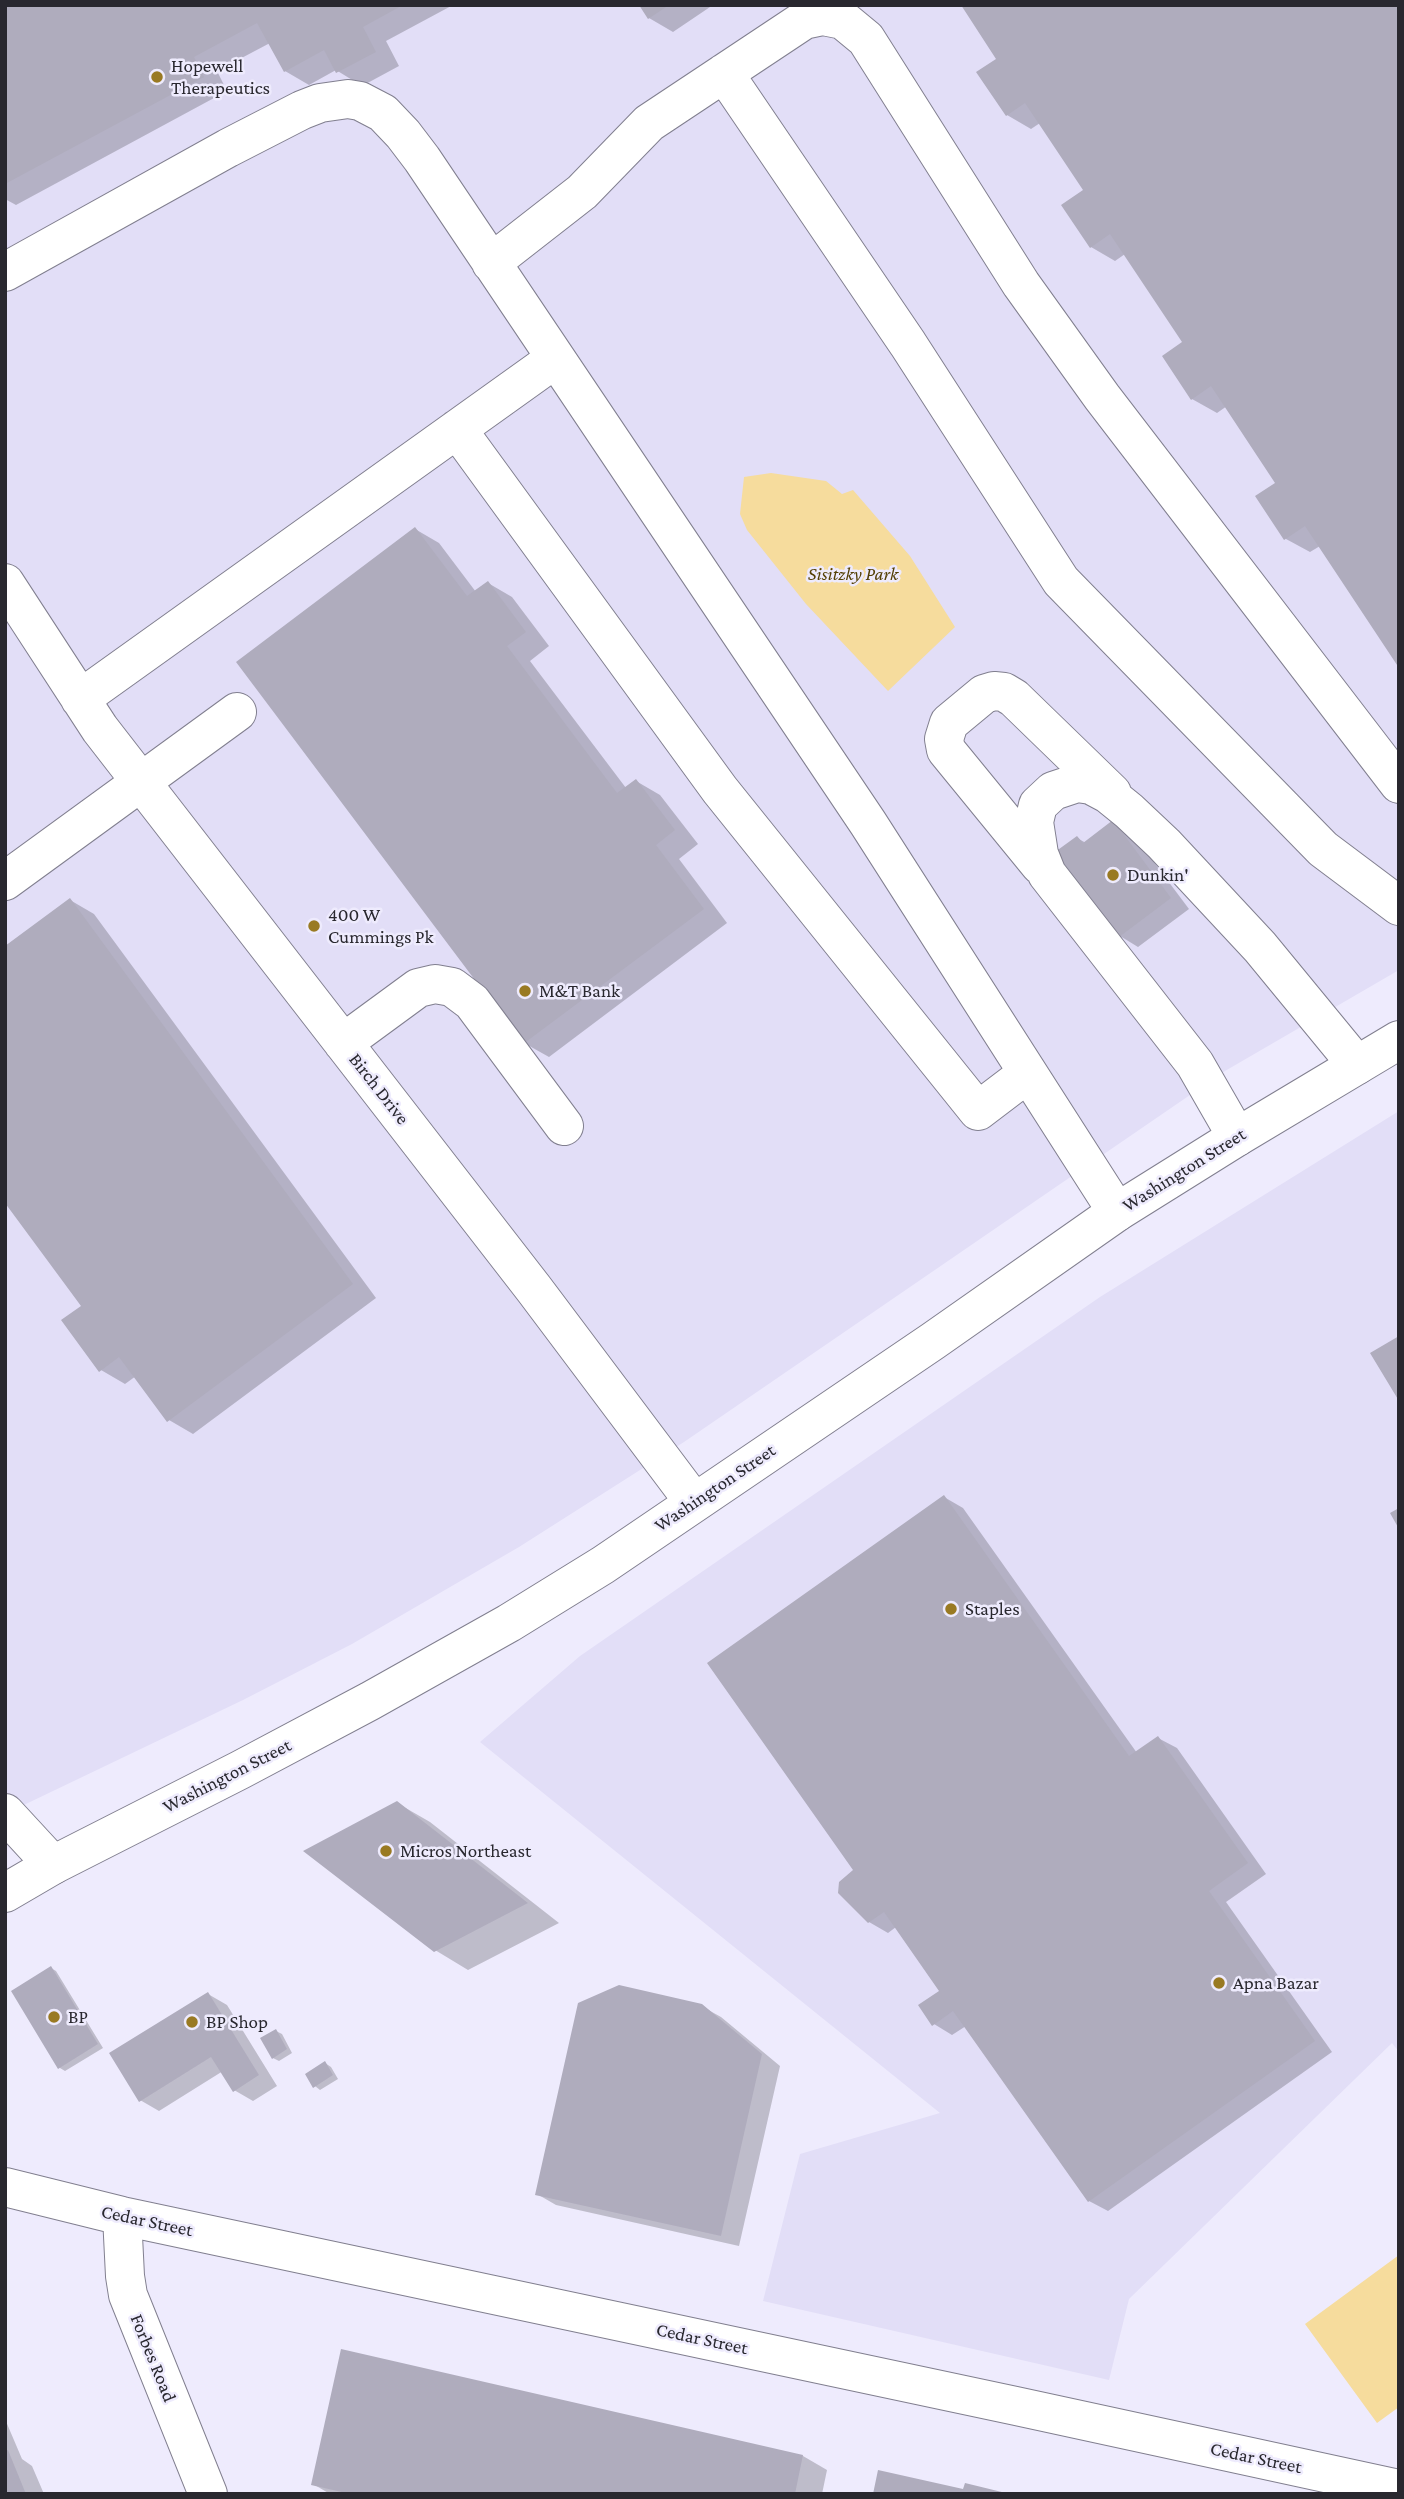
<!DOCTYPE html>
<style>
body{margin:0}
#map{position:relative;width:1404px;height:2499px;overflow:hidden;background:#eeebfd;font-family:"Crimson Pro",serif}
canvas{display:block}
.frame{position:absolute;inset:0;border:7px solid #29282f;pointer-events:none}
</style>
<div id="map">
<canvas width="1404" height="2499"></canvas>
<div class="frame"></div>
</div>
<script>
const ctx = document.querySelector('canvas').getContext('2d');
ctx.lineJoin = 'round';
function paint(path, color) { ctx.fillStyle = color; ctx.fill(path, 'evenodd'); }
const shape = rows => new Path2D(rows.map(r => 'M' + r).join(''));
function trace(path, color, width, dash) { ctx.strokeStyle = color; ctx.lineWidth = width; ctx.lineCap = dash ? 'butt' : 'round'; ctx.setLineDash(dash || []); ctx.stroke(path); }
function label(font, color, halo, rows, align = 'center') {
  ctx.font = font + ' "Crimson Pro",serif'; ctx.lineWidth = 5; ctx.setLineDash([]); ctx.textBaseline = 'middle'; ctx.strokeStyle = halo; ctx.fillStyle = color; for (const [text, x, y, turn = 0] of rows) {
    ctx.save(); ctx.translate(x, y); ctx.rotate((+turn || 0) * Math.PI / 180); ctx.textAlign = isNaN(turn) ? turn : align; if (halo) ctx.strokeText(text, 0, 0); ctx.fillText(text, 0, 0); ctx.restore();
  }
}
const built = shape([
 [5,5,1399,5,1399,970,1225,1071,684,1442,519,1547,352,1644,243,1700,5,1814],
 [1399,1111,1399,2052,1392,2043,1129,2299,1109,2380,763,2301,800,2154,940,2113,480,1742,580,1656,1100,1297]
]);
const green = shape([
 [771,473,826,481,842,494,853,490,910,556,955,627,888,691,806,604,747,530,740,514,744,477],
 [1399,2255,1399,2407,1377,2423,1305,2324]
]);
const shadow = shape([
 [5,5,453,5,386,41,399,66,362,86,336,70,309,85,285,71,270,43,217,71,227,91,16,205,5,199],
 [641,5,713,5,673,32,649,18],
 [999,59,1320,546,1310,552,1286,539,1278,483,1227,406,1217,413,1192,399,1184,343,1125,254,1115,261,1091,247,1085,191,1040,123,1031,129,1007,115],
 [415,529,439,543,476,592,488,583,512,597,549,646,530,661,626,788,636,781,660,795,698,844,679,859,727,923,549,1057,524,1043],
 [1113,822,1132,833,1189,909,1138,947,1120,936,1077,838,1086,843],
 [70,900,94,914,376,1298,193,1434,169,1420,136,1376,125,1384,101,1370,83,1306],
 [944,1497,963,1508,1137,1753,1158,1738,1177,1748,1266,1874,1226,1902,1332,2052,1108,2211,1089,2201,966,2026,952,2035,934,2024,941,1991,896,1927,888,1933,869,1922,856,1870],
 [397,1803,430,1822,559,1923,468,1970,435,1950],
 [51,1968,56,1971,103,2048,65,2071,60,2068],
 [208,1994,227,2005,277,2086,253,2101,234,2090,223,2071,159,2111,140,2100],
 [701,2006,721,2017,780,2066,739,2246,556,2205,537,2194],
 [276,2031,282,2034,292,2053,279,2061,273,2058],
 [325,2063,331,2067,338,2079,320,2090,315,2086],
 [5,2419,22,2459,32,2466,44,2494,5,2494],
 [803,2456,827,2470,822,2494,330,2494,313,2484]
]);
const building = shape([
 [5,5,403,5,363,27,376,52,336,73,324,50,284,72,257,23,194,57,204,77,5,184],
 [639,5,669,5,648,19],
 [961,5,1399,5,1399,668,1305,526,1284,540,1255,496,1275,483,1211,386,1191,400,1162,356,1182,342,1110,234,1090,248,1061,205,1083,190,1025,103,1006,116,976,72,996,59],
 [415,527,467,596,488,581,526,632,507,646,617,793,636,779,675,830,656,845,704,909,523,1044,236,662],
 [1113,820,1171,898,1119,937,1055,852,1077,836,1083,843],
 [70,898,353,1284,167,1422,119,1357,99,1372,61,1320,81,1306,5,1203,5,946],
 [1399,1336,1399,1401,1370,1353],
 [944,1495,1129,1756,1158,1736,1248,1863,1209,1891,1315,2041,1088,2202,953,2011,932,2026,918,2005,939,1991,884,1912,868,1923,838,1893,839,1882,853,1870,707,1663],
 [1399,1508,1399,1529,1390,1513],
 [397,1801,528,1903,434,1952,303,1851],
 [51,1966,98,2044,58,2069,11,1991],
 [619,1985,702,2004,762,2054,721,2236,535,2195,578,2003],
 [208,1992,259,2075,233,2092,211,2057,139,2102,109,2053],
 [276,2029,287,2049,272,2059,260,2038],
 [325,2061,333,2075,313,2088,305,2074],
 [341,2349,803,2455,795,2494,350,2494,311,2485],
 [8,2450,26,2494,5,2494,5,2451],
 [878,2470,963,2489,965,2483,1010,2494,873,2494]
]);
const minor = shape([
 [724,73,908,344,1061,581,1323,849,1399,906],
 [491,263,582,192,649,123,804,20,823,16,843,20,866,39,1021,284,1102,397,1399,784],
 [5,272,228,148,302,110,320,103,348,99,360,101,383,113,403,134,422,159,868,823,1117,1212],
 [457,429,720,790,978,1111,1028,1073],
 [5,583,100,729,534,1289,694,1502],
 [80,699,555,359],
 [1040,865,946,750,944,739,949,723,984,694,994,691,1004,692,1014,698,1112,793],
 [5,881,237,712],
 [343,1043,418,988,435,984,452,987,472,1002,564,1126],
 [1237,1137,1195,1064,1047,874,1039,854,1034,822,1038,805,1053,791,1077,783,1091,785,1108,794,1129,811,1164,844,1260,947,1357,1065],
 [5,1813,53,1865],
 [5,2187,122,2216,1016,2406,1399,2489],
 [122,2216,125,2276,128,2295,208,2494]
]);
const major = shape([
 [5,1893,53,1865,240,1770,370,1701,509,1623,603,1565,933,1341,1117,1212,1237,1137,1399,1040]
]);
const markers = [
 [157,77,7,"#997a23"],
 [1113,875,7,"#997a23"],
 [314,926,7,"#997a23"],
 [525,991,7,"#997a23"],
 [951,1609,7,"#997a23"],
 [386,1851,7,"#997a23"],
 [1219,1983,7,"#997a23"],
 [54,2017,7,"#997a23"],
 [192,2022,7,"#997a23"]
];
const poiNames = [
 ["Hopewell",171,66],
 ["Therapeutics",171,88],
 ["Dunkin'",1127,875],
 ["400 W",328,915],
 ["Cummings Pk",328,937],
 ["M&T Bank",539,991],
 ["Staples",965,1609],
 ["Micros Northeast",400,1851],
 ["Apna Bazar",1233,1983],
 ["BP",68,2017],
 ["BP Shop",206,2022]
];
const parkNames = [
 ["Sisitzky Park",853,574]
];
const streetNames = [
 ["Birch Drive",379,1089,52],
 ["Washington Street",1184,1170,-32],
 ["Washington Street",715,1488,-34],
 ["Washington Street",227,1776,-27],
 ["Cedar Street",147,2221,12],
 ["Cedar Street",702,2339,12],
 ["Forbes Road",153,2358,68],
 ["Cedar Street",1256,2458,12]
];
paint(built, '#e2def7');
paint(green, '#f6dc9d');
paint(shadow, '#0003');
paint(building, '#afacbd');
trace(minor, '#817f8f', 40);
trace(major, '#817f8f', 40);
trace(minor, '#fff', 38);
trace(major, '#fff', 38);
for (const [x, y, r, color] of markers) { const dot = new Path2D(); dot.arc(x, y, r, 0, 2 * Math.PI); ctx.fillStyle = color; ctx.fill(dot); trace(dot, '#eeebfd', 2.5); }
label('19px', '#29282f', '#eeebfd', poiNames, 'left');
label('italic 19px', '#533f04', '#eeebfd', parkNames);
label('19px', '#29282f', '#eeebfd', streetNames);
</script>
